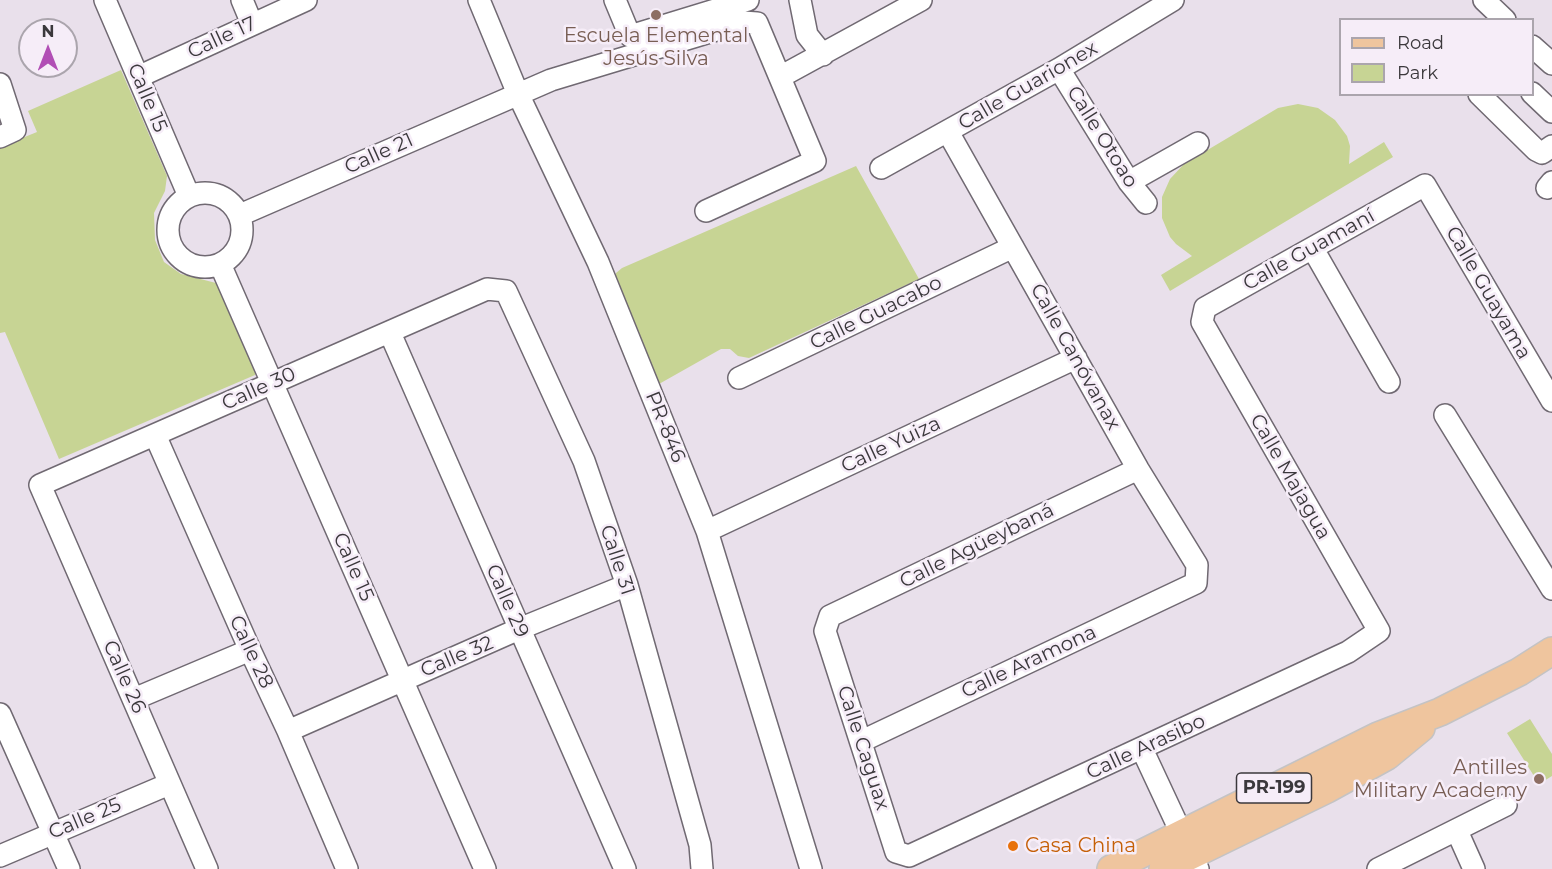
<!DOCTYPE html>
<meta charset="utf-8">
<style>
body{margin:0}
#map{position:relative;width:1552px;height:869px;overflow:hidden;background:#e9e0eb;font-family:Montserrat,sans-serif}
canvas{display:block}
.legend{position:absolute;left:1339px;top:18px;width:195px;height:78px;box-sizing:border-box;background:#f6edf8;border:2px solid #aba5ad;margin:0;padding:8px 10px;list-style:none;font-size:18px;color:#3b383c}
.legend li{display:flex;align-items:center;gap:12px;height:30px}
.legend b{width:30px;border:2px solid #aba5ad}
.north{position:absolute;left:18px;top:18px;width:60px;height:60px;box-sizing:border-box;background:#f6edf8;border:2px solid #aba5ad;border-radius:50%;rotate:0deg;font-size:16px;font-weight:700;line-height:24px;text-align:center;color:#3b383c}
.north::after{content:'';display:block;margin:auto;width:21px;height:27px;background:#b14eb5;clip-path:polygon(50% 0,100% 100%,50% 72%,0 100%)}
</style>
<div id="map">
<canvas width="1552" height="869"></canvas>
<ul class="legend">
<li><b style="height:8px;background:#efc59e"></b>Road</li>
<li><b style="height:16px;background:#c7d494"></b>Park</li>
</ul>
<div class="north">N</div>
</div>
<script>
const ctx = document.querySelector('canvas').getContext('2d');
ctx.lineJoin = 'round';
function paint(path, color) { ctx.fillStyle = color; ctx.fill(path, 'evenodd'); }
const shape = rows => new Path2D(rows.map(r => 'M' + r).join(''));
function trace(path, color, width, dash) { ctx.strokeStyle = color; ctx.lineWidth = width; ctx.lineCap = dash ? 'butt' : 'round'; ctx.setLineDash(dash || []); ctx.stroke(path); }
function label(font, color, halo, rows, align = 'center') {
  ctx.font = font + ' Montserrat,sans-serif'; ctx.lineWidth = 5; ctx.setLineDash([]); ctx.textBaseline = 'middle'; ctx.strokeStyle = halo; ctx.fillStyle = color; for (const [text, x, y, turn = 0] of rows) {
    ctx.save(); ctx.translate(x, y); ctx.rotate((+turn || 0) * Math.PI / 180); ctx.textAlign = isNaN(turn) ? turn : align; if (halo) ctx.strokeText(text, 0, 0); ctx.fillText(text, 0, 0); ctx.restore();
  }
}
const green = shape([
 [121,70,167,176,165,191,154,213,155,240,164,262,181,274,216,283,257,363,257,369,255,375,59,459,5,332,0,333,0,147,37,132,28,111],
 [1298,104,1318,108,1335,120,1347,136,1350,146,1349,164,1384,142,1393,157,1170,291,1161,275,1192,256,1176,244,1170,237,1162,218,1162,197,1170,179,1184,164,1278,108],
 [856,166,919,279,749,358,738,356,730,349,721,349,659,384,615,282,616,273,622,268],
 [1530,719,1552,754,1552,776,1539,784,1507,733]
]);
const minor = shape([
 [105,0,189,196],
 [242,0,252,24],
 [479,0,518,94,598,262,707,531,811,869],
 [615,0,630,36,748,0],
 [800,0,807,35,823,55],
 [1484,0,1505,20],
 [1532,46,1552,64],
 [1059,69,1129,182,1146,203],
 [138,77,306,0],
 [780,77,921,0],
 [0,84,15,130,0,137],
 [1532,93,1552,112],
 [1479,94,1536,150,1542,153,1552,146],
 [881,168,1059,69,1173,0],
 [1129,182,1198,143],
 [1547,188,1552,182],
 '168 230a37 37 0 1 1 74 0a37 37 0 1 1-74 0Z',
 [240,215,551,80,743,22,757,23,815,161,706,211],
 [1313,249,1389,382],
 [220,264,485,869],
 [390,333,625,869],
 [739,378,1013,247],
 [1445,415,1552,589],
 [155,435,250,650,288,731,347,869],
 [1138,469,830,616,825,631,896,852,909,856,1348,652,1379,631,1202,322,1205,308,1425,185,1552,401],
 [707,531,1076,358],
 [134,699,250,650],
 [0,714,69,869],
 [288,731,519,629,627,585],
 [862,741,1196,583,1197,565,1138,469,948,132],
 [1142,749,1198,869],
 [1457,831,1474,869],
 [0,856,169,784],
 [207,869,40,485,487,289,506,291,584,461,627,585,700,845,702,869],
 [1378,869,1506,805]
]);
const major = shape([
 [1111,869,1378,736,1440,712,1519,672,1552,651],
 [1163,869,1327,789,1387,756,1421,728]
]);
const markers = [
 [656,15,6,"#8d6e63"],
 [1539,779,6,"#8d6e63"],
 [1013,846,6,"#e8710a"]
];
const shields = [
 [1274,788,75]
];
const shieldNames = [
 ["PR-199",1274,788]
];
const educationNames = [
 ["Escuela Elemental",656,36],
 ["Jesús Silva",656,59],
 ["Antilles",1527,768,"right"],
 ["Military Academy",1527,791,"right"]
];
const streetNames = [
 ["Calle 17",222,38,-25],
 ["Calle Guarionex",1028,86,-30],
 ["Calle 15",147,98,67],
 ["Calle Otoao",1102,137,58],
 ["Calle 21",379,154,-24],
 ["Calle Guamaní",1309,250,-29],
 ["Calle Guayama",1488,293,60],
 ["Calle Guacabo",876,313,-26],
 ["Calle Canóvanax",1075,357,61],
 ["Calle 30",259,389,-24],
 ["PR-846",665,427,68],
 ["Calle Yuiza",891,445,-25],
 ["Calle Majagua",1290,477,60],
 ["Calle Agüeybaná",977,546,-26],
 ["Calle 31",617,560,72],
 ["Calle 15",353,567,66],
 ["Calle 29",507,601,66],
 ["Calle 28",251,652,65],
 ["Calle 32",457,657,-23],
 ["Calle Aramona",1029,662,-25],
 ["Calle 26",124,677,66],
 ["Calle Arasibo",1146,747,-25],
 ["Calle Caguax",863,748,72],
 ["Calle 25",85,819,-23]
];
const foodNames = [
 ["Casa China",1025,846]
];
paint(green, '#c7d494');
trace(minor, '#706972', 24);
trace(major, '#c4c3c4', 30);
trace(minor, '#fff', 21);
trace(major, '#efc59e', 27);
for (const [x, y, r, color] of markers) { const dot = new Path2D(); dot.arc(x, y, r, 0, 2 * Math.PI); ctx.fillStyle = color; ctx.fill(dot); trace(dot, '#f6edf8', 2); }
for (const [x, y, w] of shields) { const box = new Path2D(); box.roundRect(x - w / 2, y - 15, w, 30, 4.5); ctx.fillStyle = '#f6edf8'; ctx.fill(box); trace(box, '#3b383c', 1.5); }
label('bold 18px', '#3b383c', null, shieldNames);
label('20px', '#785e54', '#f6edf8', educationNames);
label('20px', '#3b383c', '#f6edf8', streetNames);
label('20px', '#c56008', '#f6edf8', foodNames, 'left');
</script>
